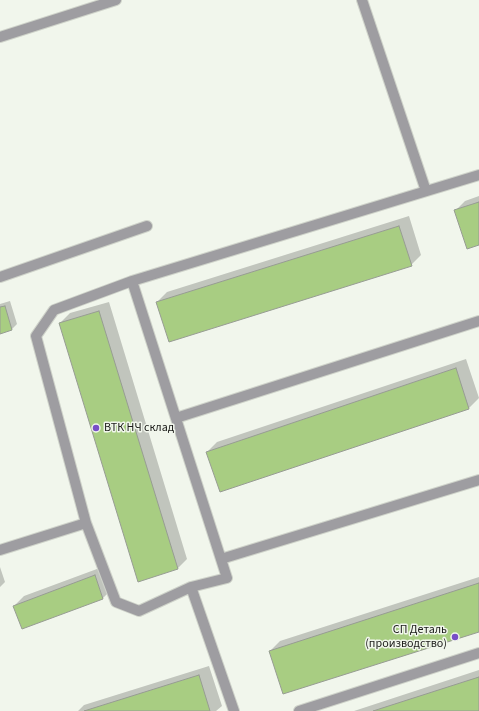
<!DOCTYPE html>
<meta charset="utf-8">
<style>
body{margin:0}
canvas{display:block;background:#f1f6ec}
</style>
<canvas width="479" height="711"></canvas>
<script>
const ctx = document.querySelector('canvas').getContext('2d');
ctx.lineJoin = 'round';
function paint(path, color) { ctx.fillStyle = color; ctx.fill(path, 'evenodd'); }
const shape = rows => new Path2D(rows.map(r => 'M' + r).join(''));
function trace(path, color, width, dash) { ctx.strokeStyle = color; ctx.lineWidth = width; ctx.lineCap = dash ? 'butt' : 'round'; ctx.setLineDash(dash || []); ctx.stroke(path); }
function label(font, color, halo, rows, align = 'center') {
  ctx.font = font + ' "Source Sans 3",sans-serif'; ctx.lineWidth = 3; ctx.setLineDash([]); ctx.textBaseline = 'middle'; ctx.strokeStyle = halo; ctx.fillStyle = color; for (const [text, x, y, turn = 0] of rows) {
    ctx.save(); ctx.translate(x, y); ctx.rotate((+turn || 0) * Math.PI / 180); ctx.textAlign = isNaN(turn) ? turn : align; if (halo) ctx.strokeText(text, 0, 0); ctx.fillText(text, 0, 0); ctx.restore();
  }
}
const shadow = shape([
 [479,196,479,244,455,211,465,201],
 [409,216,421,255,411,265,157,302,167,292],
 [10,301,17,324,12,329,0,333,0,304],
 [109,302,187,559,177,569,60,323,70,313],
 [466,359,479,398,469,408,221,491,207,452,217,442],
 [105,566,113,588,103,598,23,628,14,606,24,596],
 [0,567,5,582,0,587],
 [479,577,479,630,270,651,280,641],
 [209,666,222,706,216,711,78,711,84,705],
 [479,670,479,711,354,711]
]);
const building = shape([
 [479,202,479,245,467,249,454,210,479,202],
 [399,226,412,266,169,342,156,302,399,226],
 [5,306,12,330,0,334,0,307,5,306],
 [99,311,178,569,138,582,59,323,99,311],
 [456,368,469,409,220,492,206,452,456,368],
 [95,575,103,599,22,629,13,606,95,575],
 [479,583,479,632,283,694,269,651,479,583],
 [199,675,210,711,84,711,199,675],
 [479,677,479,711,373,711,479,677]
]);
const minor = shape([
 [362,0,426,191],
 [0,37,116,0],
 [0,277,147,226],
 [176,418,479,321],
 [86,523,36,336,54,310,132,281],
 [0,550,86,523,116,602,139,611,191,587],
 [221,559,479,480],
 [234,711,191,587,227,578,132,281,479,175],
 [299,711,479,653]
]);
const markers = [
 [96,428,4,"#784ec7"],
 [455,637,4,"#784ec7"]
];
const poiNames = [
 ["ВТК НЧ склад",104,428],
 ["СП Деталь",447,630,"right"],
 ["(производство)",447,644,"right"]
];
paint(shadow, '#0003');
paint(building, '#a8cd82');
trace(building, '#979c93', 1);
trace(minor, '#cfd3ca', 12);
trace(minor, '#9e9da1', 10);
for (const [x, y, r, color] of markers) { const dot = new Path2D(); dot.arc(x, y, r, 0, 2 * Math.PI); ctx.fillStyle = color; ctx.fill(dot); trace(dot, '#f1f6ec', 1.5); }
label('12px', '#1a1b18', '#f1f6ec', poiNames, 'left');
</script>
